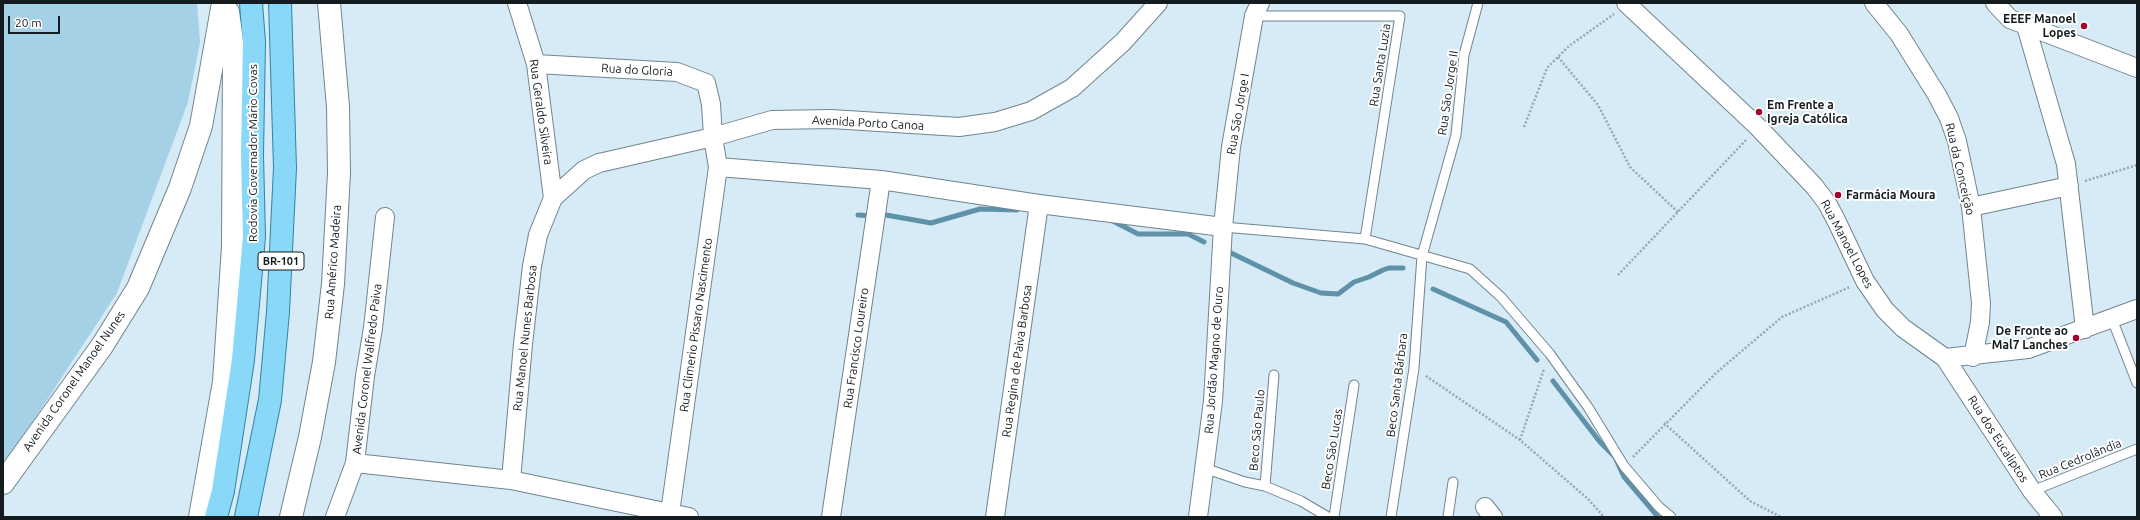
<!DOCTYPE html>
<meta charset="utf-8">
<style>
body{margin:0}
#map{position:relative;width:2140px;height:520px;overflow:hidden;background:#d6ebf6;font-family:Ubuntu,sans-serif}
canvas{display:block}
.frame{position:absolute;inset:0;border:4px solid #141c20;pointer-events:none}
.scale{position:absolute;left:8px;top:16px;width:52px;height:18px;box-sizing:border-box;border:2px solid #141c20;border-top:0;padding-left:5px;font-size:12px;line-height:14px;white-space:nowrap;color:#141c20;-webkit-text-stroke:3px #fff;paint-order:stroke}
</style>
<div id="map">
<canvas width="2140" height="520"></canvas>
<div class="frame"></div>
<div class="scale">20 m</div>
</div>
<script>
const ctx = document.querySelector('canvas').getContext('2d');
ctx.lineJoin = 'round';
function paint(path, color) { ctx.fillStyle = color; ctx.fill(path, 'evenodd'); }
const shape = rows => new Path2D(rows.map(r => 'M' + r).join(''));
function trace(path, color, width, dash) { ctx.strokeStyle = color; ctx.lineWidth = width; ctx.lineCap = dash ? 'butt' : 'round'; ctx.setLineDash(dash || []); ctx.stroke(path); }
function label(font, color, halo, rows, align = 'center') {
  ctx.font = font + ' Ubuntu,sans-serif'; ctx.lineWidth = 4; ctx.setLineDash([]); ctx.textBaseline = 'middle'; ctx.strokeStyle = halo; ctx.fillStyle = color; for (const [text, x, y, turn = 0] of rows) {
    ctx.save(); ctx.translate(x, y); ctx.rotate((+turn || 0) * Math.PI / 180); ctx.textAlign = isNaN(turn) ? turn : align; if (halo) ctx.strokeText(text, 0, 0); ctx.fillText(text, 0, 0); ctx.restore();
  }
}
const green = shape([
 [3,3,197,3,200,43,188,102,117,293,3,467]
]);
const stream = shape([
 [858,215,873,216],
 [886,215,931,223,980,209,1017,210],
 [1109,219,1138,234,1188,234,1204,242],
 [1229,252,1293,283,1321,293,1338,294,1354,282,1369,277,1383,270,1389,268,1403,268],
 [1433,289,1506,322,1537,360],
 [1553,381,1600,442,1615,457,1624,477,1658,517]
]);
const path = shape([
 [1558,57,1598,105,1630,167,1679,213],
 [1524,127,1547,68,1569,46,1614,14],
 [2085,181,2137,165],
 [1618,275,1747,139],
 [1426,376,1520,440,1588,499,1604,517],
 [1664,423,1750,501,1781,517],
 [1520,440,1544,369],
 [1633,457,1716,373,1782,317,1850,287]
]);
const service = shape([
 [1254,16,1400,16,1365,239],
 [1223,227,1365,239,1470,269,1501,297,1550,354,1588,407,1624,466,1659,507,1671,517],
 [2112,319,2137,383],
 [1204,468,1245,482,1265,486,1301,501,1328,517],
 [1265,486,1274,375],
 [2032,491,2137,449],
 [1334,517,1354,385],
 [1391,517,1414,368,1422,256,1456,135,1464,55,1478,3],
 [1448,517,1453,482]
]);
const minor = shape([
 [517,3,536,64,553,198],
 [1626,3,1758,127,1814,186,1827,203,1836,220,1865,281,1885,310,1903,328,1945,358,2028,349,2137,309],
 [1874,3,1899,34,1937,95,1949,118,1957,141,1971,207,1981,303,1980,322,1973,357],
 [1995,3,2010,19,2137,68],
 [2026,26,2066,164,2085,329],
 [536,64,677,72,706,83,711,104,713,137,718,167,670,513],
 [718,167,881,180,1039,204,1223,227],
 [1971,207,2069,186],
 [1945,358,2032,491,2053,517],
 [355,463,511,480,689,517],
 [511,480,523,344,532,266,538,235,553,198,584,170,599,163,713,137,772,120,831,119,959,127,995,122,1031,111,1072,88,1123,42,1158,3],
 [1485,507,1493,517],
 [335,517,355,463,365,376,373,328,385,217],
 [831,517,881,180],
 [995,517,1039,204],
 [1198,517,1213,401,1223,227,1231,147,1254,16,1260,3]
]);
const tertiary = shape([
 [3,483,102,346,138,288,180,188,201,126,223,3],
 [200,517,224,382,233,247,234,55,228,12],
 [291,517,310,437,324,362,333,284,339,173,338,107,329,3]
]);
const primary = shape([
 [216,517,223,491,243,360,254,237,252,155,254,42,251,3],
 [246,517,270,400,278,312,285,168,280,3]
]);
const markers = [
 [2084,26,4,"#a20329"],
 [1759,112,4,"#a20329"],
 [1838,195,4,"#a20329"],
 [2076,338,4,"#a20329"]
];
const shields = [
 [281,261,46]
];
const shieldNames = [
 ["BR-101",281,261]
];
const poiNames = [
 ["EEEF Manoel",2076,19],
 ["Lopes",2076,33],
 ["Em Frente a",1767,105,"left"],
 ["Igreja Católica",1767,119,"left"],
 ["Farmácia Moura",1846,195,"left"],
 ["De Fronte ao",2068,331],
 ["Mal7 Lanches",2068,345]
];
const streetNames = [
 ["Rua Santa Luzia",1380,65,-81],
 ["Rua do Gloria",637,70,3],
 ["Rua São Jorge II",1448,93,-82],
 ["Rua Geraldo Silveira",541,112,82],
 ["Rua São Jorge I",1238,114,-80],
 ["Avenida Porto Canoa",868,123,3],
 ["Rodovia Governador Mário Covas",253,153,-90],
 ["Rua da Conceição",1960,169,77],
 ["Rua Manoel Lopes",1847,244,62],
 ["Rua Américo Madeira",333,262,-86],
 ["Rua Climerio Pissaro Nascimento",696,325,-82],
 ["Rua Manoel Nunes Barbosa",525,338,-84],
 ["Rua Francisco Loureiro",856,348,-82],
 ["Rua Jordão Magno de Ouro",1214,360,-86],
 ["Rua Regina de Paiva Barbosa",1017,361,-82],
 ["Avenida Coronel Walfredo Paiva",367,369,-83],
 ["Avenida Coronel Manoel Nunes",74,381,-55],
 ["Beco Santa Bárbara",1397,385,-83],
 ["Beco São Paulo",1257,430,-85],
 ["Rua dos Eucaliptos",1998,439,57],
 ["Beco São Lucas",1332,449,-81],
 ["Rua Cedrolândia",2080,459,-22]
];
paint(green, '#a5d1e6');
trace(stream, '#5f91a9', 5);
trace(service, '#71848e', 11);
trace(minor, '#71848e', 20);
trace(tertiary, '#71848e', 24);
trace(primary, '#2d85a8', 24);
trace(path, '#96a7b0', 2.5, [2, 2]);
trace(service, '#fff', 9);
trace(minor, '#fff', 18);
trace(tertiary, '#fff', 22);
trace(primary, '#89d8f7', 22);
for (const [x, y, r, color] of markers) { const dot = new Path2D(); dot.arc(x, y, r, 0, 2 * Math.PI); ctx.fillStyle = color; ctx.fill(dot); trace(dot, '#fff', 1.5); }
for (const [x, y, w] of shields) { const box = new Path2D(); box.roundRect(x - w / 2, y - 9, w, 18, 3); ctx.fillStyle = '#fff'; ctx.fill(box); trace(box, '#141c20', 1); }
label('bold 11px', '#141c20', null, shieldNames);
label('bold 12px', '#141c20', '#fff', poiNames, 'right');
label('12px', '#141c20', '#fff', streetNames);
</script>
